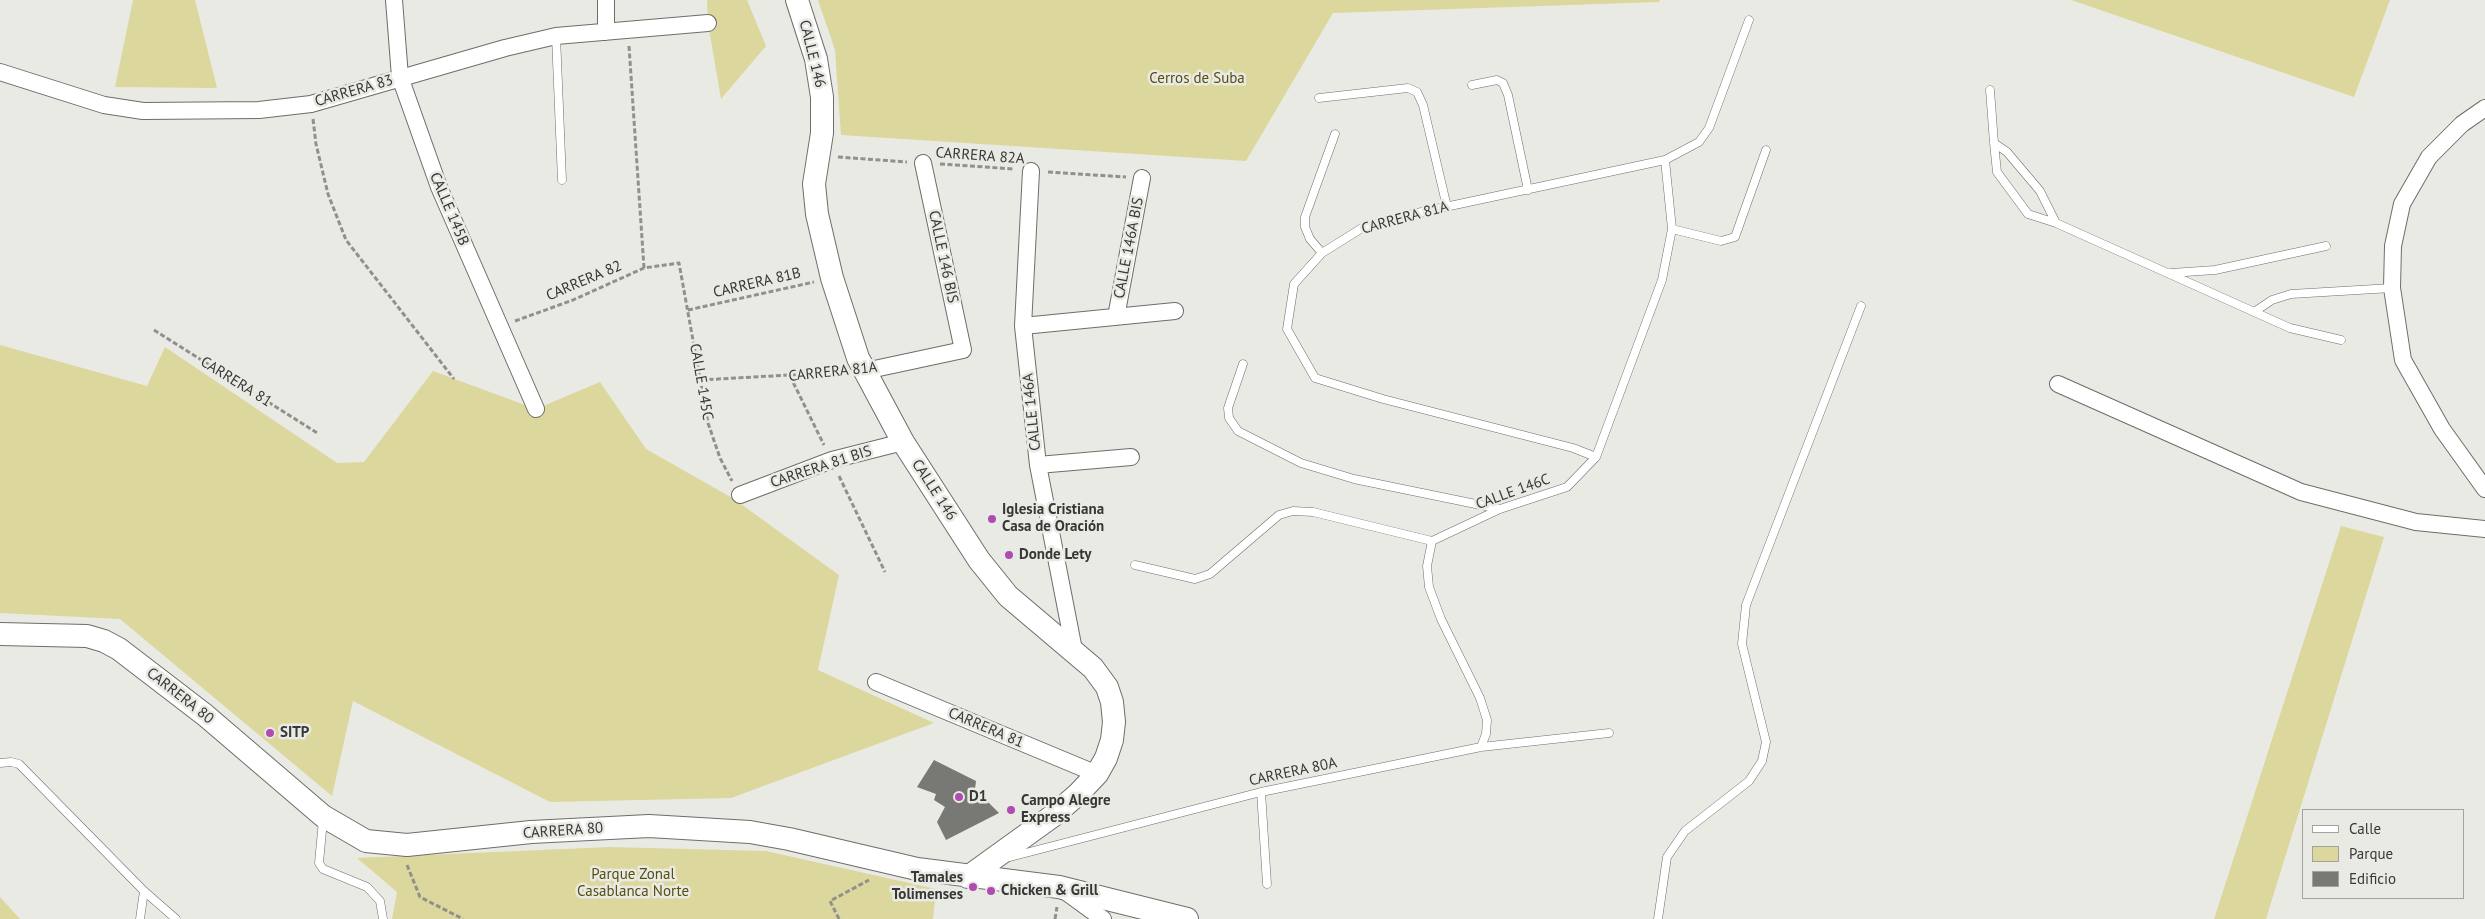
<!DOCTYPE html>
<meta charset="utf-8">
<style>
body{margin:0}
#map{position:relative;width:2485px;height:919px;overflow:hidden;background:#eaeae5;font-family:"PT Sans",sans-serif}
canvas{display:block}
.legend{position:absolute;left:2302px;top:809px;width:162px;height:90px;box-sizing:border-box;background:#eaeae5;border:1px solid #a2a29f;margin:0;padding:6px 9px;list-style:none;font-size:15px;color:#373735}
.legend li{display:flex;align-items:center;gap:10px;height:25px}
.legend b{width:25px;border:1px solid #a2a29f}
</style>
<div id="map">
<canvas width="2485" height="919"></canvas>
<ul class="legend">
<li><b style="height:6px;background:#fff"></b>Calle</li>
<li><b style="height:14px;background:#dbd79d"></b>Parque</li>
<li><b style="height:14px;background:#787874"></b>Edificio</li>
</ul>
</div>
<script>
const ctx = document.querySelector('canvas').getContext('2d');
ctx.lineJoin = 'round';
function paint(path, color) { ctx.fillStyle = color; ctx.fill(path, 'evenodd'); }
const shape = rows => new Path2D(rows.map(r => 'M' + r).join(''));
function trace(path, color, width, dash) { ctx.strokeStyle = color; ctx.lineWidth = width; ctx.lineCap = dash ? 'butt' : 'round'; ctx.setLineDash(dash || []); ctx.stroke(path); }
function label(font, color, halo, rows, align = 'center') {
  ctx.font = font + ' "PT Sans",sans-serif'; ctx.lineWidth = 5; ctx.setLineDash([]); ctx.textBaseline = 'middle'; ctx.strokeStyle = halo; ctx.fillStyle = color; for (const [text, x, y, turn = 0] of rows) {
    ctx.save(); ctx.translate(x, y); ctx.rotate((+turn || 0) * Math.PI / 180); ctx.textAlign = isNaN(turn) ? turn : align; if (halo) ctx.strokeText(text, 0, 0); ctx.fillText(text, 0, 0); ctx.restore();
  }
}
const green = shape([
 [133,0,195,0,217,88,115,87],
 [707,0,747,0,766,46,721,99,708,23],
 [818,0,1660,0,1659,2,1333,13,1246,161,841,135,835,50],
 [2071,0,2390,0,2354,97],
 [0,345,147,386,165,347,337,463,364,462,433,371,536,409,600,382,646,449,734,499,839,575,818,670,934,723,731,798,550,802,353,701,332,796,120,619,0,613],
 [2341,526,2384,537,2266,919,2214,919],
 [610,847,766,851,936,889,933,919,392,919,397,892,357,858],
 [0,897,20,919,0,919]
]);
const building = shape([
 [934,760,976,781,975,789,999,813,946,840,937,822,945,807,934,800,936,794,917,787]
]);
const path = shape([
 [629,46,644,268],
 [313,119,316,144,328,194,346,240,454,379],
 [838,157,907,162],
 [940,164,1014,169],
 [1048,172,1126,177],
 [688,310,814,282],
 [515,321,573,300,644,268,679,263,708,423,720,458,732,481],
 [154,330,319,434],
 [790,376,824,445],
 [701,380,842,372],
 [839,476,885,572],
 [407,865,420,897,463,919],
 [839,919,830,901,869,880],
 [1055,919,1057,907]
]);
const lane = shape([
 [556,36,562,180],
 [1472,85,1497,80,1503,83,1508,95,1528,190],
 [1990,90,1994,143,1997,172,2028,214,2056,223,2040,191,2007,152,1994,143],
 [1319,98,1408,88,1417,92,1423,105,1447,207],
 [2056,223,2290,328,2341,340],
 [1672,229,1721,241,1735,237,1766,150],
 [1322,253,1310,239,1305,227,1305,217,1335,134],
 [2171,273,2215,270,2326,246],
 [2254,312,2272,300,2291,294,2392,288],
 [1243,364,1228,408,1229,418,1238,431,1301,463,1354,479,1500,509],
 [1596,457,1573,448,1383,399,1315,378,1287,329,1294,284,1322,253,1362,228,1403,216,1665,160,1699,142,1709,128,1749,20],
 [1135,565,1195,579,1210,574,1279,515,1293,511,1313,512,1432,541],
 [1481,747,1486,734,1487,720,1480,698,1441,619,1429,587,1427,566,1432,541,1500,509,1567,487,1596,457,1662,280,1672,229,1665,160],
 [0,763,11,762,19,764,144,891,176,919],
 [1261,792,1267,884],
 [323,820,319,863,323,869,367,887,380,901,383,919],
 [1010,857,1261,792,1481,747,1609,733],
 [140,919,144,891],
 [1658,919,1667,857,1685,831,1749,781,1762,761,1766,742,1742,644,1746,605,1861,306]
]);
const street = shape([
 [394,0,400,77,439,187,536,409],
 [606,32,606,0],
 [0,72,104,105,143,111,259,110,311,104,505,48,556,36,708,23],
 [2485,108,2462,124,2429,157,2402,204,2393,246,2392,288,2403,360,2442,429,2485,489],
 [1031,171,1023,326,1038,465,1074,650],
 [1116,317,1142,178],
 [1023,326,1175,311],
 [865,371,963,350,923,163],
 [2058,384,2301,492,2416,522,2485,529],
 [1038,465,1131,457],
 [740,495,832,460,903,442],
 [876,682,1097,774],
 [1066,892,1103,919]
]);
const secondary = shape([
 [797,0,816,59,822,97,822,133,814,184,817,214,832,278,858,358,903,442,979,560,1008,596,1093,668,1107,687,1112,702,1114,722,1112,740,1106,758,1097,774,1078,794,1054,815,968,877],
 [0,634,87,636,104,641,119,649,205,715,323,816,366,841,407,845,531,832,649,826,750,832,789,839,917,869,1059,887,1187,919]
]);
const markers = [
 [992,519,5,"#b04bb0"],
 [1009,555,5,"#b04bb0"],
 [270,733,5,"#b04bb0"],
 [959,797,5,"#b04bb0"],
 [1011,810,5,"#b04bb0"],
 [973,887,5,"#b04bb0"],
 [991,891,5,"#b04bb0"]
];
const streetNames = [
 ["CALLE 146",812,54,76],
 ["CARRERA 83",354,91,-16],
 ["CARRERA 82A",980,156,4],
 ["CALLE 145B",449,209,67],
 ["CARRERA 81A",1405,218,-15],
 ["CALLE 146A BIS",1129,248,-79],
 ["CALLE 146 BIS",943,257,78],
 ["CARRERA 82",584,281,-23],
 ["CARRERA 81B",757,283,-13],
 ["CARRERA 81A",833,372,-6],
 ["CARRERA 81",236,382,32],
 ["CALLE 145C",701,382,80],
 ["CALLE 146A",1032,412,-96],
 ["CARRERA 81 BIS",821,467,-18],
 ["CALLE 146",934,490,57],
 ["CALLE 146C",1513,492,-20],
 ["CARRERA 80",180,696,38],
 ["CARRERA 81",986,728,23],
 ["CARRERA 80A",1293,772,-12],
 ["CARRERA 80",563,831,-4]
];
const parkNames = [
 ["Cerros de Suba",1197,79],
 ["Parque Zonal",633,875],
 ["Casablanca Norte",633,892]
];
const poiNames = [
 ["Iglesia Cristiana",1002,510],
 ["Casa de Oración",1002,527],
 ["Donde Lety",1019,555],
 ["SITP",280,733],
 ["D1",969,797],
 ["Campo Alegre",1021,801],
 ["Express",1021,818],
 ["Tamales",963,878,"right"],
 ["Tolimenses",963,895,"right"],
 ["Chicken & Grill",1001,891]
];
paint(green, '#dbd79d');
paint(building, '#787874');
trace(lane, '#6e6d6a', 9);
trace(street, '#6e6d6a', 18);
trace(secondary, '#6e6d6a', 24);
trace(path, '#90908c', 3, [5, 2.5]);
trace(lane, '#fff', 8);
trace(street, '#fff', 16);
trace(secondary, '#fff', 22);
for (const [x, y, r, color] of markers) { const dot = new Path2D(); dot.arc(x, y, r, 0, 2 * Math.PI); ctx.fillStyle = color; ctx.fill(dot); trace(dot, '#eaeae5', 2); }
label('15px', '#373735', '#eaeae5', streetNames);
label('15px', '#544e0f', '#eaeae5', parkNames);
label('bold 15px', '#373735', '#eaeae5', poiNames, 'left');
</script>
